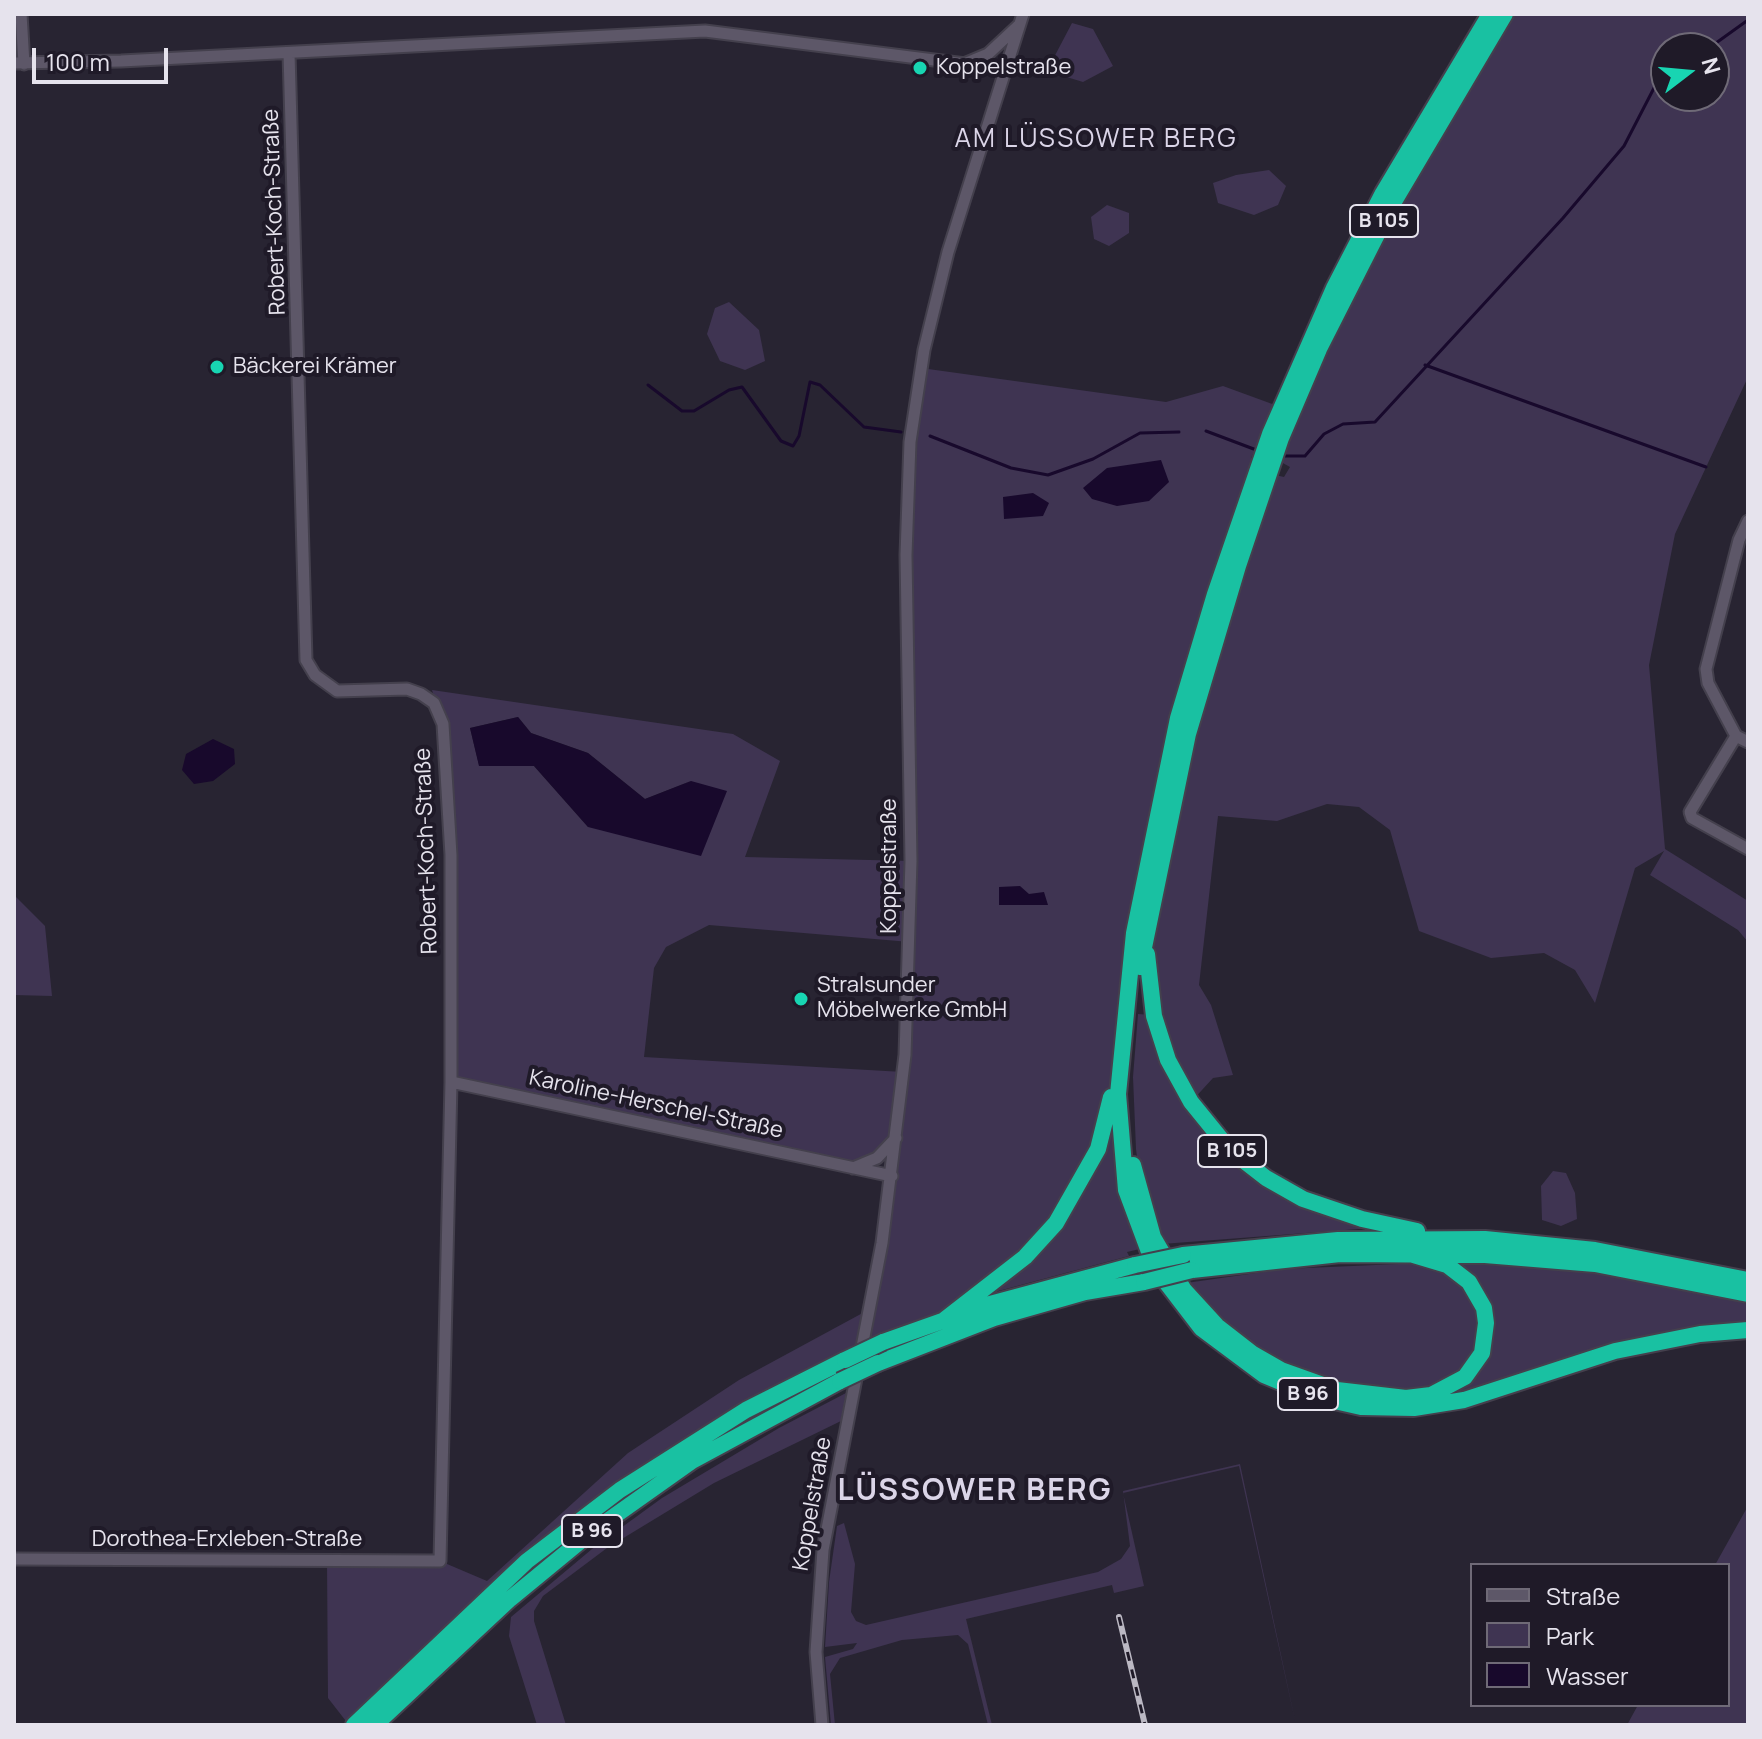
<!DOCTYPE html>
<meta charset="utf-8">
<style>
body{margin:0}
#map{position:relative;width:1762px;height:1739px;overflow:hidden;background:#282432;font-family:Manrope,sans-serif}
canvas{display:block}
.frame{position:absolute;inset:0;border:16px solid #e6e3ed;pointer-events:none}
.legend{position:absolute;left:1470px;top:1563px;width:260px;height:144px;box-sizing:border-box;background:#1f1a28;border:2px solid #6f6a77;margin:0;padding:10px 14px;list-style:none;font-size:24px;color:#e6e3ed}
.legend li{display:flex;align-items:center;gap:16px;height:40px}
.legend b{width:40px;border:2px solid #6f6a77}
.north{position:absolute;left:1650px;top:32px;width:80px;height:80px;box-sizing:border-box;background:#1f1a28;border:2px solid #6f6a77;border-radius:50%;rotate:74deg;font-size:22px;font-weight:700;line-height:32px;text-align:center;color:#e6e3ed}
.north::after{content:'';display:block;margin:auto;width:28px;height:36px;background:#18d5b2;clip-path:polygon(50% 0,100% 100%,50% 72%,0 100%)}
.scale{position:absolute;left:32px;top:48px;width:136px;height:36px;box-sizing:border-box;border:4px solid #e6e3ed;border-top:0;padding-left:10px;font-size:24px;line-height:28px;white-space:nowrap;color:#e6e3ed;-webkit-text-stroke:6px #1f1a28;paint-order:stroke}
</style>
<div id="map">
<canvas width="1762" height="1739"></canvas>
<div class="frame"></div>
<ul class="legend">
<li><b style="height:10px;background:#5d5768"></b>Straße</li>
<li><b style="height:22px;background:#3f3452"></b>Park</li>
<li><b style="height:22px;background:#18092c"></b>Wasser</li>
</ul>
<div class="north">N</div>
<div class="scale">100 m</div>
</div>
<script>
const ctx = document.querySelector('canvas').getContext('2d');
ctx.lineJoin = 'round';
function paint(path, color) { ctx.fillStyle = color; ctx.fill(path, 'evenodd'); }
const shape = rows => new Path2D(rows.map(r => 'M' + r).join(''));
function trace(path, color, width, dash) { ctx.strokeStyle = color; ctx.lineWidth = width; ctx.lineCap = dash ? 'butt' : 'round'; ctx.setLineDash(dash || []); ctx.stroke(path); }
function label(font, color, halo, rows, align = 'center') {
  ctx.font = font + ' Manrope,sans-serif'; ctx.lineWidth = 8; ctx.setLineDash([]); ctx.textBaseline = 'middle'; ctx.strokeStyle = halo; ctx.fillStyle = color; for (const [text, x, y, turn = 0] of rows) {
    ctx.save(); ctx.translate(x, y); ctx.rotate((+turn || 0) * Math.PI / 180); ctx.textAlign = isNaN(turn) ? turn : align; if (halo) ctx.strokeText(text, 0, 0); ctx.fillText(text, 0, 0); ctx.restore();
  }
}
const green = shape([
 [1513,14,1748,14,1748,377,1675,534,1649,665,1665,849,1748,901,1748,942,1738,930,1650,875,1664,851,1635,868,1595,1003,1575,970,1544,953,1491,958,1419,931,1390,830,1359,807,1327,804,1277,821,1218,816,1199,985,1211,1005,1233,1075,1213,1078,1191,1102,1168,1060,1146,934,1171,802,1275,475,1284,477,1290,467,1281,462,1307,394,1353,292,1460,96],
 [1666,48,1714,48,1714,96,1666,96],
 [1072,23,1093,29,1113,66,1083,82,1060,75,1051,63],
 [1269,170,1286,186,1278,205,1254,215,1218,203,1213,183,1236,175],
 [1107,205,1129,213,1129,233,1109,246,1094,239,1091,217],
 [729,302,759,330,765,361,745,370,720,361,707,334,715,308],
 [921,368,1166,402,1223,386,1275,405,1251,458,1256,468,1215,594,1110,1103,1056,1223,944,1320,845,1360,620,1490,349,1725,328,1698,327,1561,440,1561,487,1581,628,1453,739,1380,870,1309,896,1139,853,1169,451,1082,443,724,432,690,733,734,780,761,745,857,911,861,906,555],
 [518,717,531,733,588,753,645,799,691,781,588,827,534,766,479,765,470,728],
 [709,925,910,942,903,1072,644,1057,654,968,666,947],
 [14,895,45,926,52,996,14,995],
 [1138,1014,1151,1015,1162,1053,1244,1166,1385,1227,1162,1244,1140,1181,1136,1149,1133,1077],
 [1112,1116,1144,1248,1127,1252,1129,1256,991,1293,990,1290,1024,1263],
 [1553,1171,1566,1173,1575,1193,1577,1219,1561,1226,1542,1220,1541,1186],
 [1452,1261,1581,1271,1706,1293,1748,1304,1748,1326,1463,1395,1313,1392,1208,1322,1323,1390,1454,1390,1492,1329],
 [1421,1263,1462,1279,1484,1328,1465,1372,1422,1393,1316,1380,1237,1337,1186,1283,1284,1269],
 [846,1393,841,1421,714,1483,607,1548,543,1596,534,1611,534,1621,566,1725,537,1725,509,1636,511,1617,592,1549,662,1498,779,1428],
 [1240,1464,1296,1725,1239,1466,1123,1493,1144,1586,1114,1593,1112,1585,966,1619,992,1725,988,1725,968,1644,958,1635,902,1640,840,1658,830,1674,835,1725,831,1725,825,1657,853,1649,857,1643,825,1647,829,1582,837,1526,844,1523,855,1564,851,1612,856,1621,866,1625,1098,1572,1121,1559,1130,1546,1123,1491],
 [1748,1506,1748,1725,1627,1725,1638,1705,1728,1705,1728,1565,1715,1565]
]);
const water = shape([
 [1161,460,1169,482,1149,501,1117,506,1092,499,1083,488,1107,468],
 [1033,493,1049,503,1043,516,1004,519,1003,497],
 [518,717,531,733,588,753,645,799,691,781,727,791,701,856,588,827,534,766,479,766,470,728],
 [213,739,234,749,235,764,213,781,194,784,182,770,186,754],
 [1020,886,1029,894,1044,892,1048,905,999,905,999,887]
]);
const stream = shape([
 [1709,48,1748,20],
 [1425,365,1706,467],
 [648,385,682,411,694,411,729,390,742,387,781,441,793,446,799,436,810,382,820,385,864,427,901,432],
 [1206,431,1259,451],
 [930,436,1011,468,1048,475,1093,459,1140,433,1179,432],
 [1282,456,1305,456,1324,434,1343,424,1375,422,1563,218,1624,146,1654,88,1666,79]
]);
const minor = shape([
 [21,14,24,64],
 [14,63,121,61,705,31,1005,69],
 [964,64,988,54,1018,26],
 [1748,521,1739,540,1706,669,1708,683,1736,736,1748,742],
 [1736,736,1690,812,1692,818,1748,849],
 [451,1082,892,1176],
 [853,1168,877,1158,896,1138],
 [14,1559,440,1561,451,1082,451,855,443,724,434,703,421,694,407,689,337,691,315,675,306,660,289,53],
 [822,1725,816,1652,823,1550,882,1243,905,1055,911,861,906,555,910,442,924,350,948,252,1023,14]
]);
const highway = shape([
 [1490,14,1383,193,1334,288,1270,434,1215,594,1178,718,1134,933,1118,1094,1126,1190,1155,1268,1201,1328,1264,1375,1317,1397,1361,1407,1414,1408,1464,1400,1615,1351,1700,1334,1748,1330],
 [1147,954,1154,1016,1168,1060,1191,1102,1230,1150,1266,1178,1303,1199,1362,1219,1417,1231],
 [1140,967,1188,734,1238,566,1281,438,1319,349,1392,205,1505,14],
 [1133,1165,1153,1237,1184,1290,1217,1326,1253,1354,1281,1370,1337,1390,1406,1398,1431,1395,1465,1377,1482,1353,1486,1323,1484,1308,1469,1282,1447,1265,1407,1253],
 [1183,1255,1338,1240,1485,1239,1595,1250,1748,1280],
 [1192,1270,1340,1254,1485,1255,1595,1264,1748,1294],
 [944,1320,1025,1257,1056,1223,1098,1149,1111,1097],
 [883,1342,990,1304,1135,1265],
 [878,1363,994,1318,1085,1292,1144,1282],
 [354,1725,527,1561,620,1490,746,1410,845,1360],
 [375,1725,510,1599,589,1534,692,1461,840,1381]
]);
const rail = shape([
 [1119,1617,1145,1725]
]);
const highwayBridge = shape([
 [1135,1265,1183,1255],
 [1144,1282,1192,1270],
 [845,1360,883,1342],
 [840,1381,878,1363]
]);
const markers = [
 [920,68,8,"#18d5b2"],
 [217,367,8,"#18d5b2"],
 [801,999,8,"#18d5b2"]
];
const shields = [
 [1384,221,68],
 [1232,1151,68],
 [1308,1394,60],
 [592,1531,60]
];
const shieldNames = [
 ["B 105",1384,221],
 ["B 105",1232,1151],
 ["B 96",1308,1394],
 ["B 96",592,1531]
];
const poiNames = [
 ["Koppelstraße",936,68],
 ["Bäckerei Krämer",233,367],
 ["Stralsunder",817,986],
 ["Möbelwerke GmbH",817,1011]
];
const streetNames = [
 ["Robert-Koch-Straße",275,212,-92],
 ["Robert-Koch-Straße",427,851,-92],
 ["Koppelstraße",890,866,-90],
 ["Karoline-Herschel-Straße",656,1105,12],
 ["Koppelstraße",813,1504,-80],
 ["Dorothea-Erxleben-Straße",227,1540]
];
const quarterNames = [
 ["AM LÜSSOWER BERG",1096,140]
];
const districtNames = [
 ["LÜSSOWER BERG",975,1492]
];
paint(green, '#3f3452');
paint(water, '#18092c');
trace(stream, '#18092c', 3);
trace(minor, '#44404d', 15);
trace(highway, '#44404d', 20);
trace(minor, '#5d5768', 11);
trace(highway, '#19c1a2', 16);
trace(rail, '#bbb8c3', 6);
trace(rail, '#1f1a28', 3, [9]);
trace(highwayBridge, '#44404d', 20, []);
trace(highwayBridge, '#19c1a2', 16);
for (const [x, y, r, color] of markers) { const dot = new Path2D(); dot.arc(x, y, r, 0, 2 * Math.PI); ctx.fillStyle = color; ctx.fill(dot); trace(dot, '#1f1a28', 3); }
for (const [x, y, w] of shields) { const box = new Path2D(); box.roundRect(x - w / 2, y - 16, w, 32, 6); ctx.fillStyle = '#1f1a28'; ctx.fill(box); trace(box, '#e6e3ed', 2); }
label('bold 20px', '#e6e3ed', null, shieldNames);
label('22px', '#e6e3ed', '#1f1a28', poiNames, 'left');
label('22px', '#e6e3ed', '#1f1a28', streetNames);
ctx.letterSpacing = '2px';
label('26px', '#dbd5e8', '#1f1a28', quarterNames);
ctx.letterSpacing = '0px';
ctx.letterSpacing = '2px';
label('bold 30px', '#dbd5e8', '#1f1a28', districtNames);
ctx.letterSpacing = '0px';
</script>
